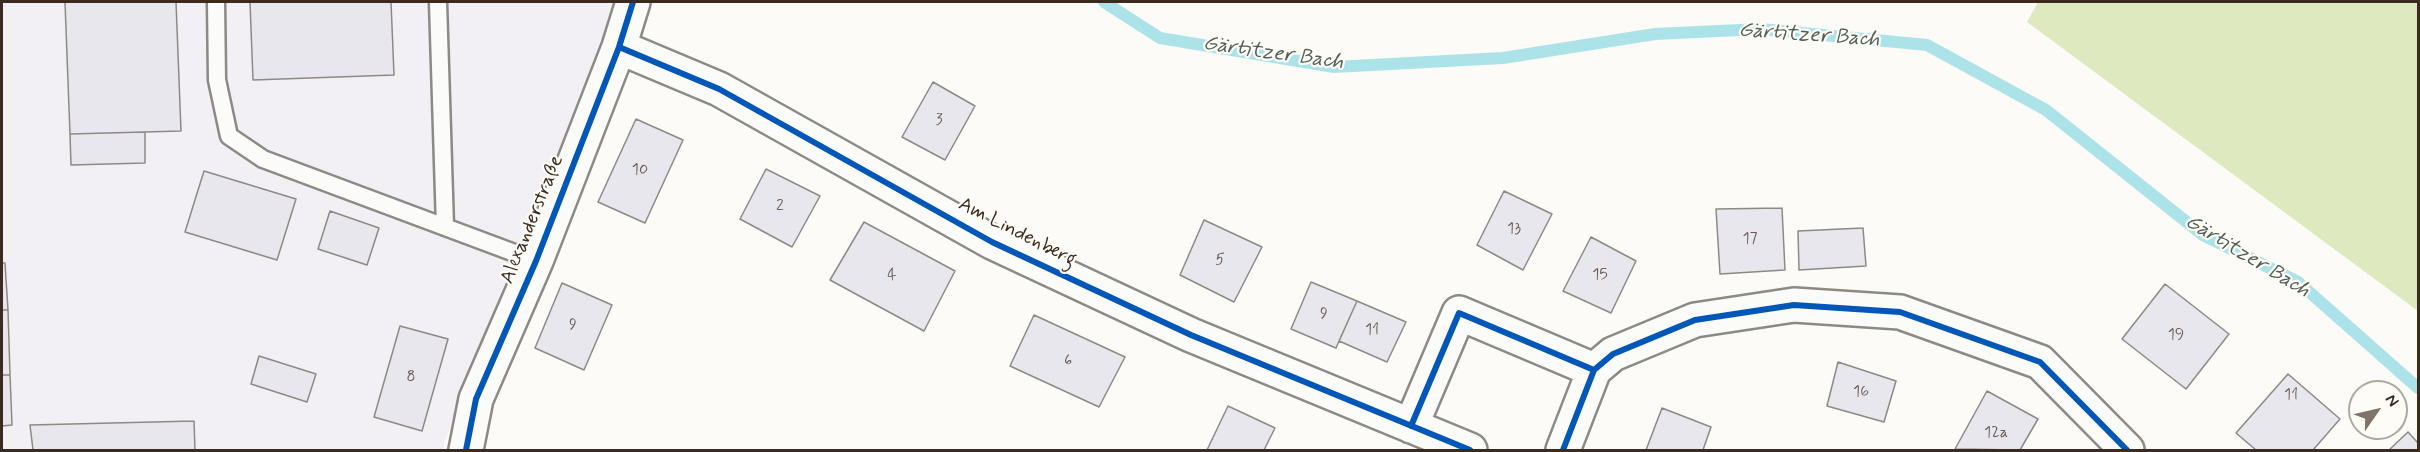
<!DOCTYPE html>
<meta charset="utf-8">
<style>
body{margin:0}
#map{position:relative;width:2420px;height:452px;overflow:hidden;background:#fcfbf8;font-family:Mynerve,sans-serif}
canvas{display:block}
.frame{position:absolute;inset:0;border:3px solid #3b2a1e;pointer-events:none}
.north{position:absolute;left:2348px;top:380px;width:60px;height:60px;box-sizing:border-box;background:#fdfcf7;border:2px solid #afa8a0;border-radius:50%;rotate:56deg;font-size:16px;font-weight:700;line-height:24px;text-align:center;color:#3b2a1e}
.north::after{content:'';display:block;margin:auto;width:21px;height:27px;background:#7f736a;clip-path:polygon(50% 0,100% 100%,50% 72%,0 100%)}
</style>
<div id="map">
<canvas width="2420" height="452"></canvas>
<div class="frame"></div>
<div class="north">N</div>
</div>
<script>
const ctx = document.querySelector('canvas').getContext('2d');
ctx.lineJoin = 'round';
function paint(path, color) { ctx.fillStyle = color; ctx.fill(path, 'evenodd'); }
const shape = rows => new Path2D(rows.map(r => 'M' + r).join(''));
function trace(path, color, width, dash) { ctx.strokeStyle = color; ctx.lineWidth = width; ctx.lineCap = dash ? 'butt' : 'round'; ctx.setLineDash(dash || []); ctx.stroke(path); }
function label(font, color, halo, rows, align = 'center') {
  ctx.font = font + ' Mynerve,sans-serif'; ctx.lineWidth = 4.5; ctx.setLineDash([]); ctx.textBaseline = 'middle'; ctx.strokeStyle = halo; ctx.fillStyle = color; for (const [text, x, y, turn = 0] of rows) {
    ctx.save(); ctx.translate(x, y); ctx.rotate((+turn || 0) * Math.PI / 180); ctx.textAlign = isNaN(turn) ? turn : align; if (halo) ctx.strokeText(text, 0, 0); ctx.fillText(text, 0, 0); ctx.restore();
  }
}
const built = shape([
 [2,2,623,2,508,309,444,442,444,450,2,450]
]);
const green = shape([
 [2038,2,2418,2,2418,311,2027,22]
]);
const stream = shape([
 [1104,2,1160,38,1334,67,1503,58,1655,34,1761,29,1927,45,2046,110,2203,235,2298,282,2418,388]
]);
const building = shape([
 [65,2,176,2,181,131,70,134,65,2],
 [250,2,391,2,394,75,253,80,250,2],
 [933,82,975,106,945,160,902,137,933,82],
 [636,119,683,140,645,223,598,202,636,119],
 [145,132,145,163,71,165,70,134,145,132],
 [766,169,820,196,792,247,740,219,766,169],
 [204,171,296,199,277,260,185,232,204,171],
 [1504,191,1552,214,1523,270,1477,245,1504,191],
 [1782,208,1785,270,1720,274,1716,209,1782,208],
 [330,211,379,228,367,265,318,249,330,211],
 [1204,220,1262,247,1234,302,1180,275,1204,220],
 [864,222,955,271,924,331,830,280,864,222],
 [1863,228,1866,266,1799,270,1798,231,1863,228],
 [1591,237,1636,261,1611,313,1563,291,1591,237],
 [2,263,5,263,8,310,2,310,2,263],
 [1311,282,1357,301,1336,348,1291,329,1311,282],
 [562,283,612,305,584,370,535,348,562,283],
 [2165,284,2229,334,2186,389,2122,339,2165,284],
 [1357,301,1406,322,1387,362,1339,341,1357,301],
 [2,310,8,310,10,375,2,375,2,310],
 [1034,315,1125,357,1099,407,1010,366,1034,315],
 [400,326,448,339,422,431,374,417,400,326],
 [259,356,316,374,307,402,251,384,259,356],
 [1838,362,1896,381,1884,422,1827,406,1838,362],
 [2288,374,2340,419,2313,450,2256,450,2236,433,2288,374],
 [2,375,10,375,12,425,2,426,2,375],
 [1987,391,2038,419,2020,450,1955,449,1987,391],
 [1228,406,1275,428,1264,450,1207,450,1228,406],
 [1662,408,1711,427,1703,450,1646,450,1662,408],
 [194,421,195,450,33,450,30,425,194,421],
 [2408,432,2418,443,2418,450,2389,450,2408,432]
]);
const service = shape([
 [216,2,217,80,229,136,263,159,536,261],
 [438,2,445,227]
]);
const minor = shape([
 [619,47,719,89,992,242,1191,335,1470,450],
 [1411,426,1459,313,1594,370],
 [466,450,476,399,536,261,619,47,633,2],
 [1563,450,1594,370,1613,354,1695,320,1794,305,1900,312,2040,362,2127,450]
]);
const cycleway = shape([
 [619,47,719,89,992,242,1191,335,1470,450],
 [1411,426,1459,313,1594,370],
 [466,450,476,399,536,261,619,47,633,2],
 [1563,450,1594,370,1613,354,1695,320,1794,305,1900,312,2040,362,2127,450]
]);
const numberNames = [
 ["3",939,121],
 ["10",640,171],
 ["2",780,207],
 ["13",1514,230],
 ["17",1750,240],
 ["5",1220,261],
 ["4",892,276],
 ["15",1600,276],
 ["9",1324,315],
 ["9",573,326],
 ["11",1372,331],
 ["19",2176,336],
 ["6",1068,362],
 ["8",411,378],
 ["16",1861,393],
 ["11",2291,396],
 ["12a",1996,434]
];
const streetNames = [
 ["Alexanderstraße",533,220,-68],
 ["Am Lindenberg",1017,233,27]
];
const waterNames = [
 ["Gärtitzer Bach",1809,36,4],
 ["Gärtitzer Bach",1273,54,8],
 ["Gärtitzer Bach",2247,257,31]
];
paint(built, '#f2f0f4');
paint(green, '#dee9bf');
trace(stream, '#abe3e8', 12);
paint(building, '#e9e7ee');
trace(building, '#8d8985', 1.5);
trace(service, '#8d8985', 21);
trace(minor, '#8d8985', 38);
trace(service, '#fbfbf9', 16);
trace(minor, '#fbfbf9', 33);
trace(cycleway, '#0057b8', 6);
label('16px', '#685a53', null, numberNames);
label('20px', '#3b2a1e', '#fdfcf7', streetNames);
label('italic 21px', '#525f58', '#fdfcf7', waterNames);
</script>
